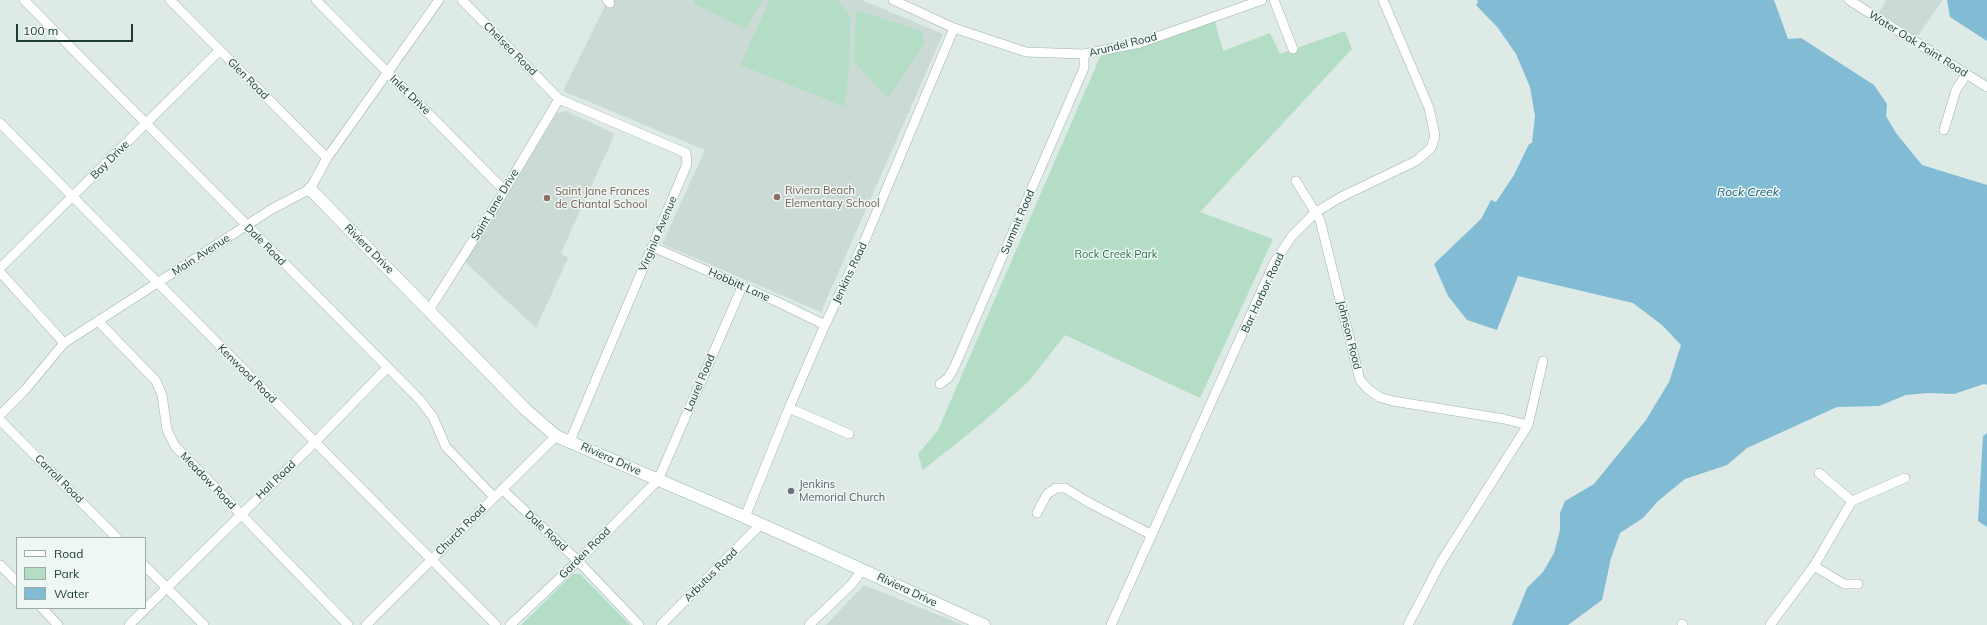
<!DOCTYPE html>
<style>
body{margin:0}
#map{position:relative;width:1987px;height:625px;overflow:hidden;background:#ddeae6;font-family:Mulish,sans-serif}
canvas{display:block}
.legend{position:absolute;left:16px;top:537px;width:130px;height:72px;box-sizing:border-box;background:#eef7f4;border:1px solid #9baca8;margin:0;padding:5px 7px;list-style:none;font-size:12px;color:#1e3b37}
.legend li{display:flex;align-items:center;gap:8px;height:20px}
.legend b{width:20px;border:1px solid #9baca8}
.scale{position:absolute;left:16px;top:24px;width:117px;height:18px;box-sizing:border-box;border:2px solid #1e3b37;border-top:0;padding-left:5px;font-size:12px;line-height:14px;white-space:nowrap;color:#1e3b37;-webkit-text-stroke:3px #eef7f4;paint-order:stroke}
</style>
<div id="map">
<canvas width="1987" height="625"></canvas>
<ul class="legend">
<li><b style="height:5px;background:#fff"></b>Road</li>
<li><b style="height:11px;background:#b4ddc5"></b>Park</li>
<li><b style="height:11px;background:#81bcd4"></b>Water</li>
</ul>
<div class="scale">100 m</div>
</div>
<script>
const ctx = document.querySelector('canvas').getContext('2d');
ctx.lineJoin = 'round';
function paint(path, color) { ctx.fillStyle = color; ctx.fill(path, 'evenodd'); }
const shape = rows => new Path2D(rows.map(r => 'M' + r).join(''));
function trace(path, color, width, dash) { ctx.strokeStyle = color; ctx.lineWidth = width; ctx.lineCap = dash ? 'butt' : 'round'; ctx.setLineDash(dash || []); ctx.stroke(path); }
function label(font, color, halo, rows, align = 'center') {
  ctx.font = font + ' Mulish,sans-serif'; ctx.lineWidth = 3; ctx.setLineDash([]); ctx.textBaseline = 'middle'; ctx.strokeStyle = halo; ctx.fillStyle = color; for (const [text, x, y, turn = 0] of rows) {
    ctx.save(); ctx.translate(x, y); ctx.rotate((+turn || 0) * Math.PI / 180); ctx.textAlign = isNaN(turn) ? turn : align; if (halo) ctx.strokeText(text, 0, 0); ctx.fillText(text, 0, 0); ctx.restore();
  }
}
const built = shape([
 [608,0,862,0,943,34,821,312,662,244,705,150,563,91],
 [1886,0,1943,0,1917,37,1879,13],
 [566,111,615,134,561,253,568,258,536,328,465,262,557,113],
 [864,585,963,625,826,625]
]);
const green = shape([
 [695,0,763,0,745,29,693,3],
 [770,0,837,0,850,15,850,55,845,107,740,65],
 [856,10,921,31,925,42,888,98,854,62],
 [1214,18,1223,51,1270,33,1280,54,1345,31,1352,49,1200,212,1273,239,1200,398,1065,335,1029,381,982,423,923,470,918,454,938,430,1100,57],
 [573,574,580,574,630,625,521,625]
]);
const water = shape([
 [1477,0,1774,0,1788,39,1801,38,1874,85,1887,104,1886,116,1896,133,1922,165,1987,185,1987,385,1984,384,1954,394,1928,393,1906,395,1879,406,1837,407,1747,448,1727,465,1685,479,1658,501,1643,518,1620,533,1611,558,1602,600,1568,625,1512,625,1527,588,1543,572,1554,553,1560,530,1560,513,1565,501,1594,484,1646,420,1669,382,1681,345,1662,325,1633,303,1518,276,1497,330,1467,320,1448,296,1434,264,1481,219,1491,200,1496,202,1514,175,1529,144,1532,143,1535,116,1530,87,1516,54,1498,28,1476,5,1478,2],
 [1947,0,1987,0,1987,41,1950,17],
 [1987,433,1987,527,1978,521,1983,436]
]);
const street = shape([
 [24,0,420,400,433,417,446,447,494,497],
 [170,0,327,158],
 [316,0,504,190],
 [462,0,559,99,686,153,687,164,570,441],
 [607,0,610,3],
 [893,0,954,28,1026,52,1084,54,1140,43,1262,0],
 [1274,0,1293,49],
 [1849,0,1987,87],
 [0,123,496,625],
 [1944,130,1956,90,1966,75],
 [1296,181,1320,220,1360,380,1368,389,1379,397,1393,401,1504,419,1528,425],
 [653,247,780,303,825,325],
 [0,268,219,51],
 [0,272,64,343],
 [429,310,500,198,559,99],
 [98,321,156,381,162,395,167,430,175,446,348,625],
 [940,384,948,378,954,368,1084,68,1084,54],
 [789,408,849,434],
 [0,415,25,390,64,343,272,209,310,189,327,158,439,0],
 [0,420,117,538],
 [1819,473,1852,501],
 [502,489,578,561,639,625],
 [1037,513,1047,494,1056,488,1065,488,1086,501,1152,535],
 [745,517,789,408,825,325,865,240,954,28],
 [0,565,17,582],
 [145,566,204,625],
 [1814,566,1844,584,1858,584],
 [42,608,58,625],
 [1682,624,1683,625],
 [129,625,315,442,387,368],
 [366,625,556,436],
 [510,625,578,561,658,480,742,287],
 [661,625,761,524],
 [809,625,851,585,863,569],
 [1111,625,1274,263,1292,236,1316,212,1341,197,1416,161,1431,148,1435,136,1429,108,1383,0],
 [1408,625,1441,562,1528,425,1543,361],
 [1770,625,1814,566,1852,501,1905,478]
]);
const secondary = shape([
 [310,189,525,409,556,436,745,517,984,625]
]);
const markers = [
 [777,197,4,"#8d6e63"],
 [547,198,4,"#8d6e63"],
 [791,491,4,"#6b7280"]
];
const streetNames = [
 ["Water Oak Point Road",1918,44,32],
 ["Arundel Road",1123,45,-14],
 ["Chelsea Road",510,49,45],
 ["Glen Road",248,79,45],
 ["Inlet Drive",410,95,44],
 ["Bay Drive",110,160,-45],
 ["Saint Jane Drive",495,205,-59],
 ["Summit Road",1018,222,-67],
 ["Virginia Avenue",658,234,-67],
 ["Dale Road",265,245,45],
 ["Riviera Drive",369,249,45],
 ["Main Avenue",201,255,-33],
 ["Jenkins Road",850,273,-65],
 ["Hobbitt Lane",739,285,24],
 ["Bar Harbor Road",1263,293,-65],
 ["Johnson Road",1349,335,76],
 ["Kenwood Road",247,374,45],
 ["Laurel Road",700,383,-67],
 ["Riviera Drive",611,459,24],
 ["Carroll Road",59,479,45],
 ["Hall Road",276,480,-44],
 ["Meadow Road",208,481,46],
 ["Church Road",461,530,-45],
 ["Dale Road",546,531,43],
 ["Garden Road",585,553,-45],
 ["Arbutus Road",711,575,-45],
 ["Riviera Drive",907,590,25]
];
const educationNames = [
 ["Riviera Beach",785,191],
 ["Elementary School",785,204],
 ["Saint Jane Frances",555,192],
 ["de Chantal School",555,205]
];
const parkNames = [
 ["Rock Creek Park",1116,255]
];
const worshipNames = [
 ["Jenkins",799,485],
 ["Memorial Church",799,498]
];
const waterNames = [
 ["Rock Creek",1748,192]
];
paint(built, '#ccdad6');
paint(green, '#b4ddc5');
paint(water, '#81bcd4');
trace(street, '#a0b2ae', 10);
trace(secondary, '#9cb7b1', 13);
trace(street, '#fff', 9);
trace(secondary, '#fff', 12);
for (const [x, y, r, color] of markers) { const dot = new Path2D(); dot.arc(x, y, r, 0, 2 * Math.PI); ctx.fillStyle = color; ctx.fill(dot); trace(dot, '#eef7f4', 1.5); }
label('11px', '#1e3b37', '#eef7f4', streetNames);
label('11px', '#785e54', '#eef7f4', educationNames, 'left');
label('11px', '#26744f', '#eef7f4', parkNames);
label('11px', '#5b616d', '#eef7f4', worshipNames, 'left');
label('italic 12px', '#155b79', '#eef7f4', waterNames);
</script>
